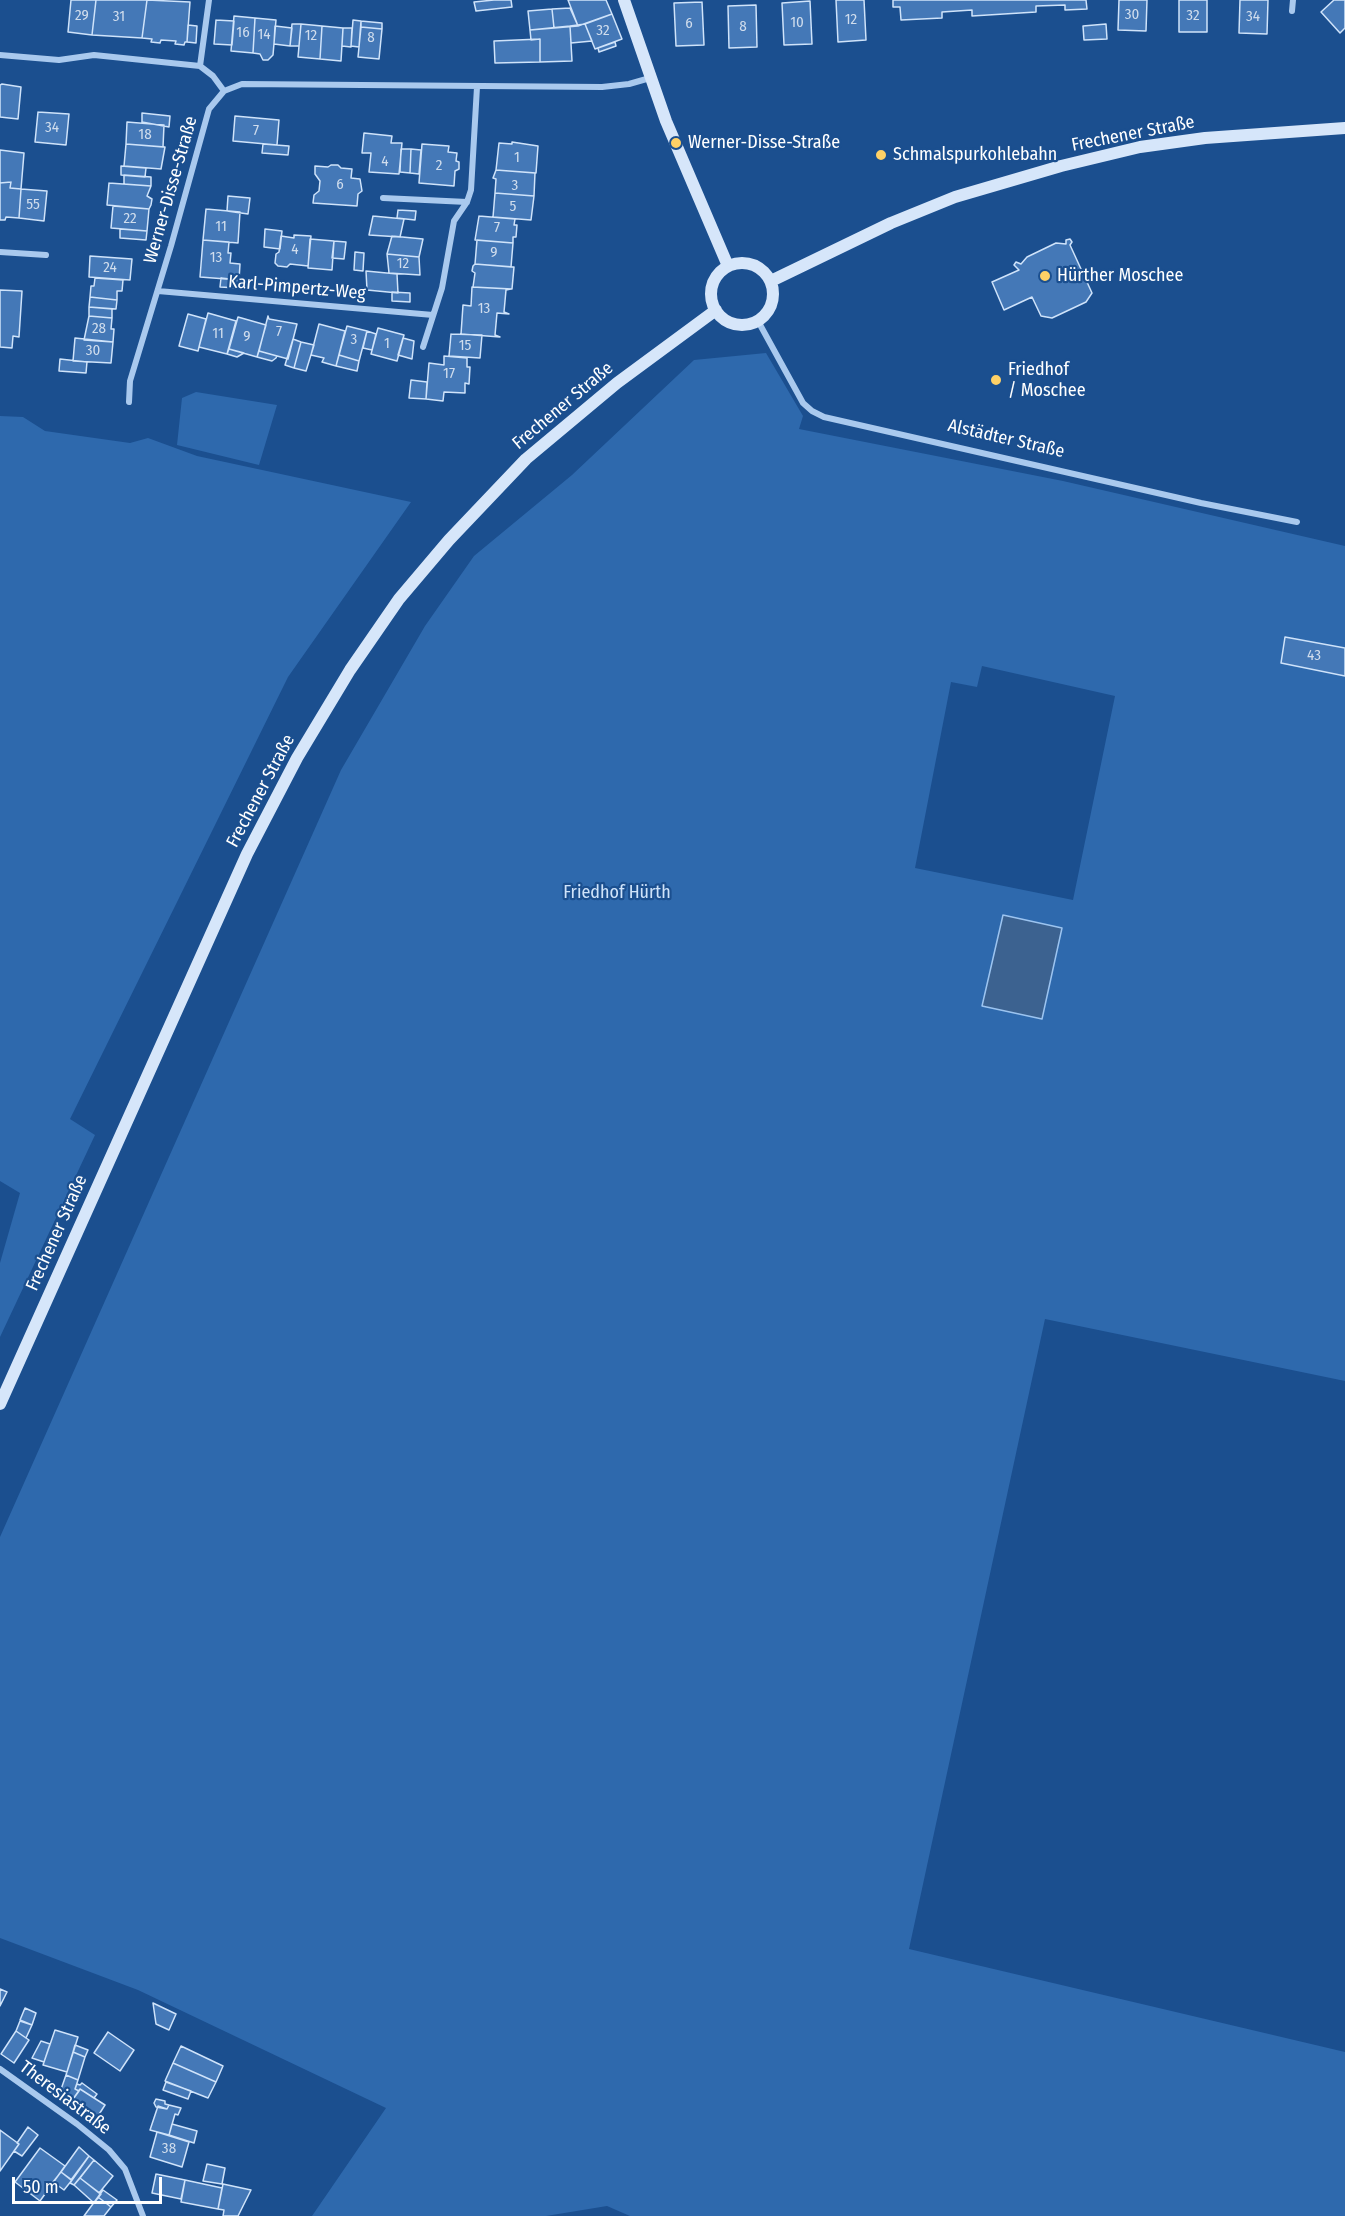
<!DOCTYPE html>
<meta charset="utf-8">
<style>
body{margin:0}
#map{position:relative;width:1345px;height:2216px;overflow:hidden;background:#1b4f8f;font-family:"Fira Sans Condensed",sans-serif}
canvas{display:block}
.scale{position:absolute;left:12px;top:2177px;width:150px;height:27px;box-sizing:border-box;border:3px solid #fff;border-top:0;padding-left:8px;font-size:18px;line-height:21px;white-space:nowrap;color:#fff;-webkit-text-stroke:4px #1b4f8f;paint-order:stroke}
</style>
<div id="map">
<canvas width="1345" height="2216"></canvas>
<div class="scale">50 m</div>
</div>
<script>
const ctx = document.querySelector('canvas').getContext('2d');
ctx.lineJoin = 'round';
function paint(path, color) { ctx.fillStyle = color; ctx.fill(path, 'evenodd'); }
const shape = rows => new Path2D(rows.map(r => 'M' + r).join(''));
function trace(path, color, width, dash) { ctx.strokeStyle = color; ctx.lineWidth = width; ctx.lineCap = dash ? 'butt' : 'round'; ctx.setLineDash(dash || []); ctx.stroke(path); }
function label(font, color, halo, rows, align = 'center') {
  ctx.font = font + ' "Fira Sans Condensed",sans-serif'; ctx.lineWidth = 4.5; ctx.setLineDash([]); ctx.textBaseline = 'middle'; ctx.strokeStyle = halo; ctx.fillStyle = color; for (const [text, x, y, turn = 0] of rows) {
    ctx.save(); ctx.translate(x, y); ctx.rotate((+turn || 0) * Math.PI / 180); ctx.textAlign = isNaN(turn) ? turn : align; if (halo) ctx.strokeText(text, 0, 0); ctx.fillText(text, 0, 0); ctx.restore();
  }
}
const green = shape([
 [766,353,803,416,799,429,1063,481,1345,546,1345,1381,1045,1319,909,1949,1345,2052,1345,2216,630,2216,607,2206,546,2216,312,2216,386,2108,138,1990,0,1938,0,1537,341,770,425,626,474,556,572,475,694,360],
 [982,666,1115,696,1073,900,915,868,951,682,977,687],
 [196,392,277,405,259,465,177,445,182,398],
 [0,416,23,417,45,431,130,443,148,438,197,456,411,502,288,677,70,1119,95,1135,0,1337,0,1263,20,1193,0,1181]
]);
const water = shape([
 [1003,915,1062,928,1042,1019,982,1006,1003,915]
]);
const building = shape([
 [71,0,96,0,92,35,68,32,71,0],
 [96,0,147,0,142,38,92,35,96,0],
 [147,0,190,2,187,42,185,42,184,45,175,44,176,41,161,40,160,43,151,42,152,39,142,38,147,0],
 [494,0,511,0,512,7,476,11,474,2,494,0],
 [568,0,606,0,612,14,578,26,568,0],
 [836,0,864,0,866,40,838,42,836,0],
 [893,0,1086,0,1087,9,1065,10,1065,5,1036,6,1036,12,972,16,972,10,942,12,942,18,901,20,900,7,893,7,893,0],
 [1119,0,1147,0,1146,31,1118,30,1119,0],
 [1179,0,1207,0,1207,32,1179,32,1179,0],
 [1240,0,1268,0,1267,34,1239,33,1240,0],
 [1334,0,1345,0,1345,28,1340,33,1321,12,1334,0],
 [810,1,812,44,784,45,782,3,810,1],
 [702,2,704,45,676,46,674,3,702,2],
 [756,5,757,47,729,48,728,6,756,5],
 [570,8,578,26,554,28,552,9,570,8],
 [552,9,554,28,530,30,528,11,552,9],
 [612,14,622,39,595,49,585,24,612,14],
 [234,16,255,18,253,53,231,51,234,16],
 [255,18,276,20,273,55,268,60,263,60,260,54,253,53,255,18],
 [216,20,234,21,232,45,214,44,216,20],
 [353,20,361,21,359,47,351,46,353,20],
 [361,21,382,23,382,29,361,27,361,21],
 [292,24,301,24,299,46,290,46,292,24],
 [301,24,322,26,320,59,298,57,301,24],
 [585,24,592,41,571,43,570,26,585,24],
 [1106,24,1107,39,1084,40,1083,26,1106,24],
 [188,25,197,26,196,43,187,42,188,25],
 [275,26,292,28,290,46,274,44,275,26],
 [322,26,343,28,341,61,320,59,322,26],
 [570,26,572,61,540,62,540,39,531,40,530,30,570,26],
 [361,27,382,29,379,59,358,57,361,27],
 [343,28,352,28,351,47,342,46,343,28],
 [540,39,540,62,495,63,494,41,540,39],
 [615,42,616,46,599,52,598,48,615,42],
 [2,84,21,87,18,119,0,117,0,85,2,84],
 [38,112,69,114,66,145,35,142,38,112],
 [142,113,170,116,169,127,142,122,142,113],
 [235,116,279,120,277,145,233,141,235,116],
 [127,122,164,125,163,147,126,144,127,122],
 [364,133,392,136,391,143,402,143,399,174,369,172,371,153,362,153,364,133],
 [512,142,538,146,536,173,496,170,499,143,512,144,512,142],
 [126,144,165,147,161,169,124,166,126,144],
 [263,144,289,146,288,155,262,153,263,144],
 [422,144,449,146,448,152,457,153,456,161,459,162,459,169,455,171,454,186,419,183,422,144],
 [401,149,411,149,410,173,400,172,401,149],
 [411,149,421,150,419,174,410,173,411,149],
 [0,150,24,153,21,189,10,188,11,182,0,183,0,150],
 [331,165,338,165,341,168,352,169,351,178,360,179,362,191,358,194,357,206,313,203,314,195,319,191,320,181,315,174,315,166,328,167,331,165],
 [121,166,146,168,145,177,121,175,121,166],
 [496,170,535,173,534,196,495,193,496,179,493,178,496,170],
 [124,175,151,177,151,186,124,184,124,175],
 [11,182,10,188,21,189,19,218,6,217,5,220,0,220,0,183,11,182],
 [109,183,151,186,147,196,152,199,151,205,149,209,107,205,109,183],
 [21,189,47,191,44,221,19,218,21,189],
 [495,193,534,196,531,220,493,217,495,193],
 [228,196,250,198,248,214,227,211,228,196],
 [113,206,149,209,147,231,111,228,113,206],
 [206,209,240,212,238,243,203,240,206,209],
 [398,210,416,211,415,220,397,218,398,210],
 [373,216,404,219,400,237,369,235,373,216],
 [479,216,515,219,514,225,517,225,516,237,513,237,513,243,475,240,479,216],
 [120,229,147,231,146,240,120,238,120,229],
 [265,229,282,231,280,249,264,247,265,229],
 [294,235,311,236,308,266,290,264,287,267,278,266,275,263,276,254,279,252,281,236,294,238,294,235],
 [392,236,423,239,419,257,387,254,392,236],
 [310,239,334,241,332,270,308,268,310,239],
 [1070,239,1072,242,1070,245,1092,293,1086,302,1052,318,1041,316,1032,297,1004,310,992,282,1019,270,1014,265,1016,262,1021,264,1027,257,1056,243,1066,244,1066,240,1070,239],
 [203,240,229,242,228,253,231,253,230,263,240,264,239,280,200,277,203,240],
 [477,240,513,243,511,267,475,264,477,240],
 [334,241,346,242,344,259,332,258,334,241],
 [355,252,364,253,363,271,354,270,355,252],
 [387,254,419,257,420,275,389,273,387,254],
 [90,256,132,259,130,280,89,277,90,256],
 [475,264,514,267,512,289,473,287,475,273,472,271,473,266,475,264],
 [366,271,397,274,398,293,367,290,366,271],
 [95,278,123,280,122,291,117,291,117,300,90,297,91,286,94,286,95,278],
 [221,278,239,280,238,288,220,287,221,278],
 [472,287,511,289,506,290,504,312,509,314,497,313,495,335,500,337,461,334,463,305,471,306,472,287],
 [0,290,22,291,19,337,13,336,12,348,0,347,0,290],
 [392,292,410,293,410,302,392,301,392,292],
 [90,297,117,300,116,309,89,307,90,297],
 [89,307,112,309,112,318,89,316,89,307],
 [208,313,236,321,227,354,199,347,208,313],
 [188,314,206,319,198,351,179,346,188,314],
 [89,316,112,318,111,329,114,329,113,342,84,340,89,316],
 [268,316,269,319,297,324,288,359,259,351,268,316],
 [238,317,266,325,257,357,229,349,238,317],
 [319,324,345,331,336,366,322,362,324,358,311,355,319,324],
 [347,326,367,331,359,361,339,355,347,326],
 [378,328,404,335,397,361,371,354,378,328],
 [367,331,376,334,372,350,363,348,367,331],
 [451,334,482,335,480,358,449,356,451,334],
 [75,338,113,342,111,363,73,361,75,338],
 [403,338,414,341,412,359,398,355,403,338],
 [293,339,301,342,294,368,285,365,293,339],
 [301,342,314,345,306,371,294,368,301,342],
 [229,349,244,353,237,357,227,354,229,349],
 [259,351,277,356,276,358,272,361,257,357,259,351],
 [339,355,359,361,357,371,336,366,339,355],
 [444,356,467,358,467,367,470,367,469,384,465,383,465,393,444,392,443,401,426,399,429,363,444,365,444,356],
 [60,359,87,362,86,373,59,371,60,359],
 [411,380,427,382,426,399,409,398,411,380],
 [1285,637,1345,648,1345,676,1281,663,1285,637],
 [0,1989,7,1992,0,2006,0,1989],
 [153,2003,176,2014,169,2030,156,2024,153,2003],
 [25,2008,36,2013,32,2025,20,2020,25,2008],
 [20,2021,32,2025,26,2038,16,2031,20,2021],
 [55,2030,78,2037,67,2072,43,2065,55,2030],
 [16,2031,29,2040,14,2063,1,2054,16,2031],
 [108,2032,134,2050,120,2071,94,2053,108,2032],
 [41,2041,50,2044,44,2062,32,2058,41,2041],
 [75,2045,88,2050,85,2057,73,2052,75,2045],
 [181,2046,223,2066,216,2082,173,2063,181,2046],
 [73,2052,85,2057,78,2080,66,2075,73,2052],
 [173,2063,216,2082,208,2098,165,2081,173,2063],
 [66,2075,78,2080,75,2089,79,2091,71,2102,59,2095,66,2075],
 [166,2082,191,2091,188,2099,163,2090,166,2082],
 [82,2083,97,2094,94,2098,80,2089,79,2091,75,2089,77,2084,80,2085,82,2083],
 [80,2089,105,2105,96,2119,71,2102,80,2089],
 [156,2099,165,2101,165,2104,169,2105,167,2109,156,2107,154,2103,156,2099],
 [169,2105,181,2108,178,2115,175,2114,169,2135,150,2130,158,2106,167,2109,169,2105],
 [172,2124,197,2131,194,2143,169,2135,172,2124],
 [28,2127,38,2135,22,2156,14,2151,19,2144,17,2143,28,2127],
 [0,2130,19,2144,0,2171,0,2130],
 [157,2132,189,2142,182,2167,150,2157,157,2132],
 [79,2147,89,2156,71,2180,61,2172,79,2147],
 [40,2148,65,2166,40,2201,15,2182,40,2148],
 [89,2156,94,2160,74,2185,70,2183,89,2156],
 [94,2160,113,2176,99,2193,80,2178,94,2160],
 [207,2164,225,2168,222,2184,203,2181,207,2164],
 [61,2172,72,2180,64,2190,53,2182,61,2172],
 [156,2174,185,2180,181,2199,152,2193,156,2174],
 [80,2178,101,2194,94,2203,74,2185,80,2178],
 [185,2180,222,2188,218,2209,181,2202,185,2180],
 [223,2184,251,2190,238,2216,223,2216,224,2210,218,2209,223,2184],
 [103,2190,117,2200,111,2207,98,2197,103,2190],
 [98,2197,111,2207,104,2216,84,2216,98,2197]
]);
const street = shape([
 [1292,11,1293,0],
 [0,55,59,60,94,55,200,66,213,76,224,91],
 [200,66,209,0],
 [383,198,467,202],
 [0,252,46,255],
 [158,291,433,315],
 [758,321,803,403,812,411,824,417,1201,503,1297,522],
 [423,347,442,288,454,221,467,202,471,190,477,87],
 [129,402,130,381,171,246,209,109,224,91,242,84,602,87,629,84,650,78],
 [0,2069,77,2124,109,2150,125,2169,143,2216]
]);
const secondary = shape([
 [624,0,666,121,728,266],
 '711 294a31 31 0 1 1 62 0a31 31 0 1 1-62 0Z',
 [771,281,891,223,955,197,1061,166,1140,147,1205,138,1345,128],
 [0,1404,247,854,297,758,350,670,399,599,449,540,526,459,617,383,716,310]
]);
const markers = [
 [676,143,6,"#ffd166"],
 [881,155,6,"#ffd166"],
 [1045,276,6,"#ffd166"],
 [996,380,6,"#ffd166"]
];
const numberNames = [
 ["30",1132,15],
 ["29",82,16],
 ["32",1193,16],
 ["31",119,17],
 ["34",1253,17],
 ["12",851,20],
 ["10",797,23],
 ["6",689,24],
 ["8",743,27],
 ["32",603,31],
 ["16",243,33],
 ["14",264,35],
 ["12",311,36],
 ["8",371,38],
 ["34",52,128],
 ["7",256,131],
 ["18",145,135],
 ["1",517,158],
 ["4",385,162],
 ["2",439,166],
 ["6",340,185],
 ["3",515,186],
 ["55",33,205],
 ["5",513,207],
 ["22",130,219],
 ["11",221,227],
 ["7",497,228],
 ["4",295,250],
 ["9",494,253],
 ["13",216,258],
 ["12",403,264],
 ["24",110,268],
 ["13",484,309],
 ["28",99,329],
 ["7",279,332],
 ["11",218,334],
 ["9",247,337],
 ["3",354,340],
 ["1",387,344],
 ["15",465,346],
 ["30",93,351],
 ["17",449,374],
 ["43",1314,656],
 ["38",169,2149]
];
const streetNames = [
 ["Frechener Straße",1133,134,-11],
 ["Werner-Disse-Straße",171,190,-74],
 ["Karl-Pimpertz-Weg",297,288,5],
 ["Frechener Straße",563,406,-40],
 ["Alstädter Straße",1006,439,13],
 ["Frechener Straße",261,791,-62],
 ["Frechener Straße",57,1233,-66],
 ["Theresiastraße",65,2098,37]
];
const poiNames = [
 ["Werner-Disse-Straße",688,143],
 ["Schmalspurkohlebahn",893,155],
 ["Hürther Moschee",1057,276],
 ["Friedhof",1008,370],
 ["/ Moschee",1008,391]
];
const parkNames = [
 ["Friedhof Hürth",617,893]
];
paint(green, '#2e69ad');
paint(water, '#3c6290');
trace(water, '#9cc4f0', 1.5);
paint(building, '#4478b7');
trace(building, '#cfe3fa', 1.5);
trace(street, '#a9c9ee', 6);
trace(secondary, '#d6e6fa', 12);
for (const [x, y, r, color] of markers) { const dot = new Path2D(); dot.arc(x, y, r, 0, 2 * Math.PI); ctx.fillStyle = color; ctx.fill(dot); trace(dot, '#1b4f8f', 2); }
label('15px', '#d0dded', null, numberNames);
label('18px', '#fff', '#1b4f8f', streetNames);
label('18px', '#fff', '#1b4f8f', poiNames, 'left');
label('18px', '#cfe3fa', '#1b4f8f', parkNames);
</script>
